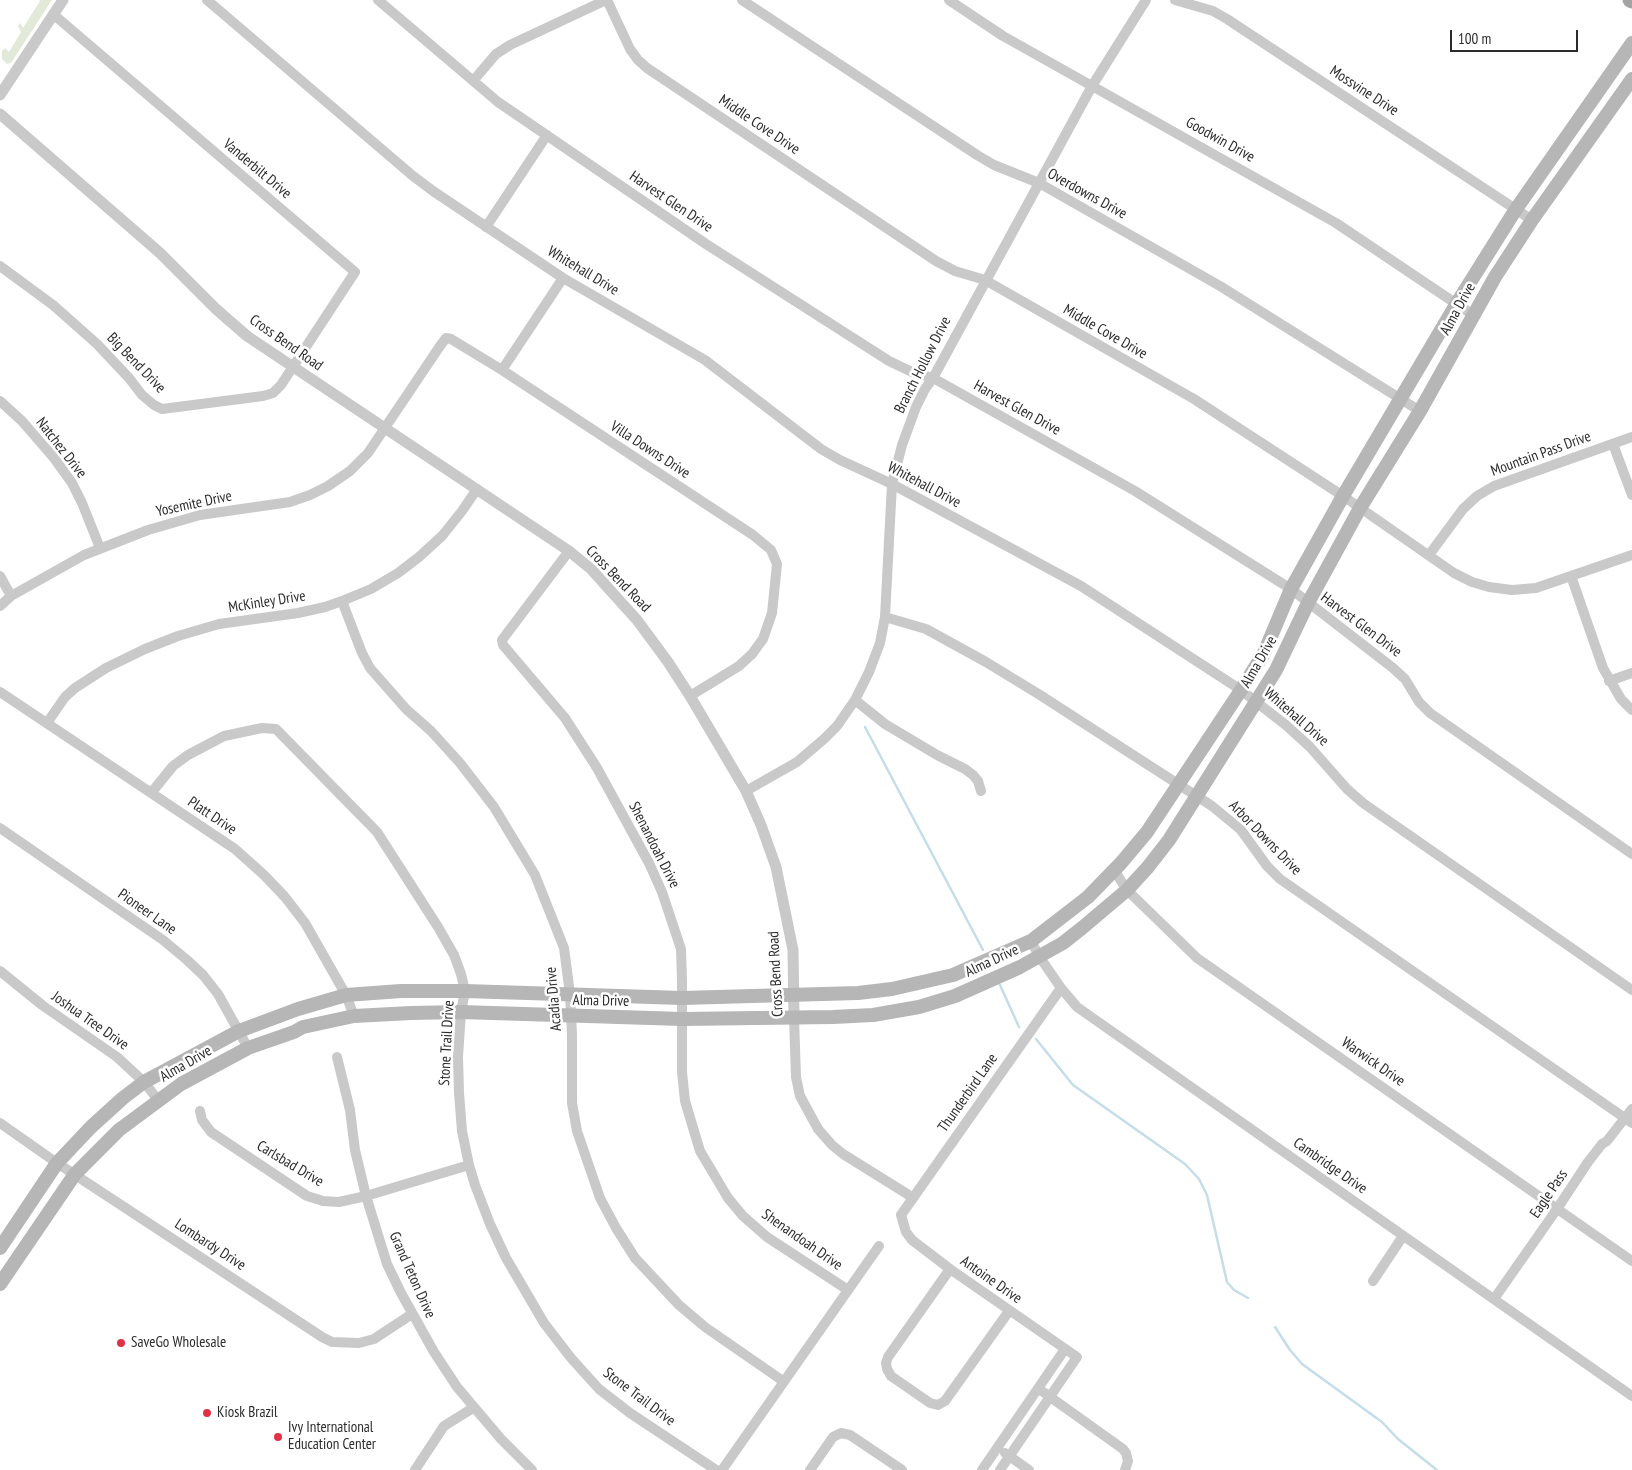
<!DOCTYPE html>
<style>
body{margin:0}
#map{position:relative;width:1632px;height:1470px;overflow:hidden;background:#fff;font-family:"PT Sans Narrow",sans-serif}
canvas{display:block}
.scale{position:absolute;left:1450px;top:30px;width:128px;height:22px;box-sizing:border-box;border:2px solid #2c2c2c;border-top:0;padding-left:6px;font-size:15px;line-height:18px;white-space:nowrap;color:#2c2c2c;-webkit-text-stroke:4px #fff;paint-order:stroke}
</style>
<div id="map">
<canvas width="1632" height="1470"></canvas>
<div class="scale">100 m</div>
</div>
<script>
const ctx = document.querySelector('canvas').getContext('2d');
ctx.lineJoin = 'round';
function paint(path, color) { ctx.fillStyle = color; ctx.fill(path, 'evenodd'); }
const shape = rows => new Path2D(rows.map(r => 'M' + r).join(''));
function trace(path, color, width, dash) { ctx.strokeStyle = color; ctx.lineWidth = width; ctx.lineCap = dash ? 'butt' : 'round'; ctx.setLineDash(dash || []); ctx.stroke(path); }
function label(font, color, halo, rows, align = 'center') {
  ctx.font = font + ' "PT Sans Narrow",sans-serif'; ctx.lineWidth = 5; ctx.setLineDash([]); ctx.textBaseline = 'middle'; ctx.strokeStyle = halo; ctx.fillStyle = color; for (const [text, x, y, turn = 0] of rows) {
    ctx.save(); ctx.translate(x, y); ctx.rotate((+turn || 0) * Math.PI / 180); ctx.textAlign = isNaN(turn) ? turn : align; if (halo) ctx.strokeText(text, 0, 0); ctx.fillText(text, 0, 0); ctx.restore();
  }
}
const green = shape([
 [39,0,52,0,11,63,7,64,2,59,2,51,5,48,9,52,21,32,18,26,20,23,23,28,40,1]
]);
const stream = shape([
 [865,727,983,950],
 [1000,985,1019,1027],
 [1036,1039,1073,1085,1185,1164,1199,1179,1207,1195,1227,1282,1234,1290,1248,1298],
 [1275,1327,1290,1350,1302,1364,1382,1422,1398,1439,1437,1470]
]);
const minor = shape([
 [207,0,413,176,433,191,563,278,705,360,821,449,840,460,892,484,1081,586,1241,690,1287,726,1310,747,1347,789,1363,803,1632,990],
 [378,0,498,102,706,244,889,361,912,372,933,378,1135,491,1291,589,1393,668,1405,679,1419,702,1430,713,1632,854],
 [607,0,630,49,638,60,647,68,936,261,955,271,985,280,1194,399,1343,496,1454,573,1472,582,1489,587,1512,590,1536,588,1632,555],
 [742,0,977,155,994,165,1039,183,1220,286,1420,411],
 [949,0,1003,36,1336,223,1473,315],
 [1175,0,1213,11,1227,19,1532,220],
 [473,81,496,54,510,45,606,0],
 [486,227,547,135],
 [0,266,53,305,97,344,129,378,142,395,154,405,162,409,263,396,273,393,281,385,355,272,53,14],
 [502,370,563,278],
 [0,401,22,421,54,458,72,483,82,503,100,548],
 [1613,444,1632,495],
 [569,551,502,640,503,645,565,718,597,768,649,863,662,892,681,949,682,981,682,1072,685,1101,700,1151,728,1198,743,1216,767,1237,848,1290],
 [1429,555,1463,509,1477,496,1494,486,1632,437],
 [0,576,11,596],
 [1571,576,1603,668,1621,699,1632,710],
 [342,601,362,653,370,668,406,709,431,731,460,763,494,807,535,875,564,948,570,994,572,1035,572,1103,577,1131,600,1198,616,1228,635,1258,679,1305,705,1327,783,1381],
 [0,606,11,596,84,555,148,530,200,515,290,502,310,495,328,486,350,471,368,453,440,346,446,338,451,339,502,370,753,535,771,550,777,564,772,613,763,639,752,654,739,666,690,696],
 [885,617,926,629,986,662,1040,695,1212,806,1241,830,1267,866,1280,879,1632,1123],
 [1609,681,1632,673],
 [0,692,235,849,264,875,285,897,305,923,346,995,354,1016],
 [855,700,885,724,937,755,965,769,973,775,978,781,981,791],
 [47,723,65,697,75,688,106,668,145,649,178,636,219,624,298,613,325,607,342,601,371,589,398,573,419,557,442,536,462,511,477,489],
 [746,791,797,762,824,739,837,726,855,700,869,672,880,643,885,617,892,484,902,445,916,407,925,389,933,378,1092,86,1146,0],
 [152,792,173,766,188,755,224,736,262,728,276,729,377,832,438,927,454,955,461,974,465,991,461,1012,458,1057,459,1093,462,1131,469,1165,475,1185,490,1224,506,1258,544,1323,571,1358,599,1389,630,1413,716,1470],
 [0,828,163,940,187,960,203,975,218,994,248,1048],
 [1114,870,1127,890,1197,958,1632,1261],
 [1031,941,1039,956,1061,988,1077,1007,1632,1396],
 [0,971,42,1005,117,1057,144,1082,158,1100],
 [794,1017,796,1077,800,1096,818,1129,832,1145,843,1154,912,1197],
 [337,1057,350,1110,355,1150,366,1196,387,1264,401,1293,434,1352,457,1387,501,1439,532,1470],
 [200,1111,202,1120,211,1132,307,1196,323,1201,339,1202,366,1196,469,1165],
 [0,1123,57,1163,322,1337,332,1342,359,1343,374,1339,412,1314],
 [950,1269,888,1357,886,1363,887,1369,891,1376,930,1403,938,1405,945,1401,1009,1311],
 [1373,1281,1403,1236],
 [1494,1299,1557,1209,1588,1162,1602,1144,1607,1141,1632,1109],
 [1039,1389,1123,1449,1126,1453,1128,1461,1125,1470],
 [1005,1453,1029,1470],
 [415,1470,444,1426,473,1408],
 [722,1470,879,1246],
 [810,1470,833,1437,841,1433,850,1435,902,1470],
 [982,1470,1065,1349],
 [1000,1470,1077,1357,950,1269,912,1240,906,1232,901,1215,1061,988]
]);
const tertiary = shape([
 [0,95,63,0],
 [0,114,160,253,216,309,247,336,569,551,591,569,637,620,668,662,690,696,746,791,761,825,776,867,793,950,794,1017]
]);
const secondary = shape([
 [0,1248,57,1163,91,1127,123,1098,144,1082,239,1031,298,1009,346,995,401,991,465,991,682,998,858,993,892,989,953,975,1031,941,1088,897,1121,863,1147,832,1241,690,1264,653,1291,589,1343,496,1457,303,1516,209,1632,43],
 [0,1284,75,1174,119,1130,181,1084,248,1048,294,1032,303,1027,354,1016,411,1013,461,1012,682,1019,833,1017,873,1015,919,1007,955,996,1020,967,1063,943,1082,928,1127,890,1148,867,1169,840,1276,670,1308,603,1360,508,1420,411,1495,277,1532,220,1632,79]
]);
const primary = shape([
 [1630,0,1632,1]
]);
const markers = [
 [121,1343,5,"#df3246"],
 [207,1413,5,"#df3246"],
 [278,1437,5,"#df3246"]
];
const streetNames = [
 ["Mossvine Drive",1364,91,33],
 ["Middle Cove Drive",759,125,34],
 ["Goodwin Drive",1220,140,29],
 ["Vanderbilt Drive",257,169,40],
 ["Overdowns Drive",1087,194,29],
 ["Harvest Glen Drive",671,202,34],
 ["Whitehall Drive",583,271,31],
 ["Alma Drive",1458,309,-61],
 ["Middle Cove Drive",1105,332,30],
 ["Cross Bend Road",286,343,35],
 ["Big Bend Drive",136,363,46],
 ["Branch Hollow Drive",923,365,-63],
 ["Harvest Glen Drive",1017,408,29],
 ["Natchez Drive",61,448,52],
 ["Villa Downs Drive",650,450,33],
 ["Mountain Pass Drive",1541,454,-20],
 ["Whitehall Drive",924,485,28],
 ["Yosemite Drive",194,504,-12],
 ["Cross Bend Road",618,579,46],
 ["McKinley Drive",267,602,-9],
 ["Harvest Glen Drive",1361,625,37],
 ["Alma Drive",1259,662,-60],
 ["Whitehall Drive",1296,717,41],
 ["Platt Drive",212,816,34],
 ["Arbor Downs Drive",1265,838,46],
 ["Shenandoah Drive",654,845,63],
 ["Pioneer Lane",147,912,35],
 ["Alma Drive",992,961,-25],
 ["Cross Bend Road",776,974,-93],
 ["Acadia Drive",554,999,-95],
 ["Alma Drive",601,1001,1],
 ["Joshua Tree Drive",90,1021,35],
 ["Stone Trail Drive",447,1043,-87],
 ["Warwick Drive",1373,1062,35],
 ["Alma Drive",186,1064,-30],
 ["Thunderbird Lane",968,1093,-55],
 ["Carlsbad Drive",290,1164,31],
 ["Cambridge Drive",1330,1166,35],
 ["Eagle Pass",1549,1194,-56],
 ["Shenandoah Drive",802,1240,35],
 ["Lombardy Drive",210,1245,33],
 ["Grand Teton Drive",412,1275,66],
 ["Antoine Drive",991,1280,35],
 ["Stone Trail Drive",639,1397,37]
];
const poiNames = [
 ["SaveGo Wholesale",131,1343],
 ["Kiosk Brazil",217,1413],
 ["Ivy International",288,1428],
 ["Education Center",288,1445]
];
paint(green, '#e3e9d9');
trace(stream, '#c5dde9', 2.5);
trace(minor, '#c9c9c9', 10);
trace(tertiary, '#c9c9c9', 11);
trace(secondary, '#b6b6b6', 14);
trace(primary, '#a4a4a4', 15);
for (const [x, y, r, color] of markers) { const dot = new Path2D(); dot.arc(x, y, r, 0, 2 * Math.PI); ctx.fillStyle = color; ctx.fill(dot); trace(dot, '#fff', 2); }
label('15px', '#2c2c2c', '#fff', streetNames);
label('15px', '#2c2c2c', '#fff', poiNames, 'left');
</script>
